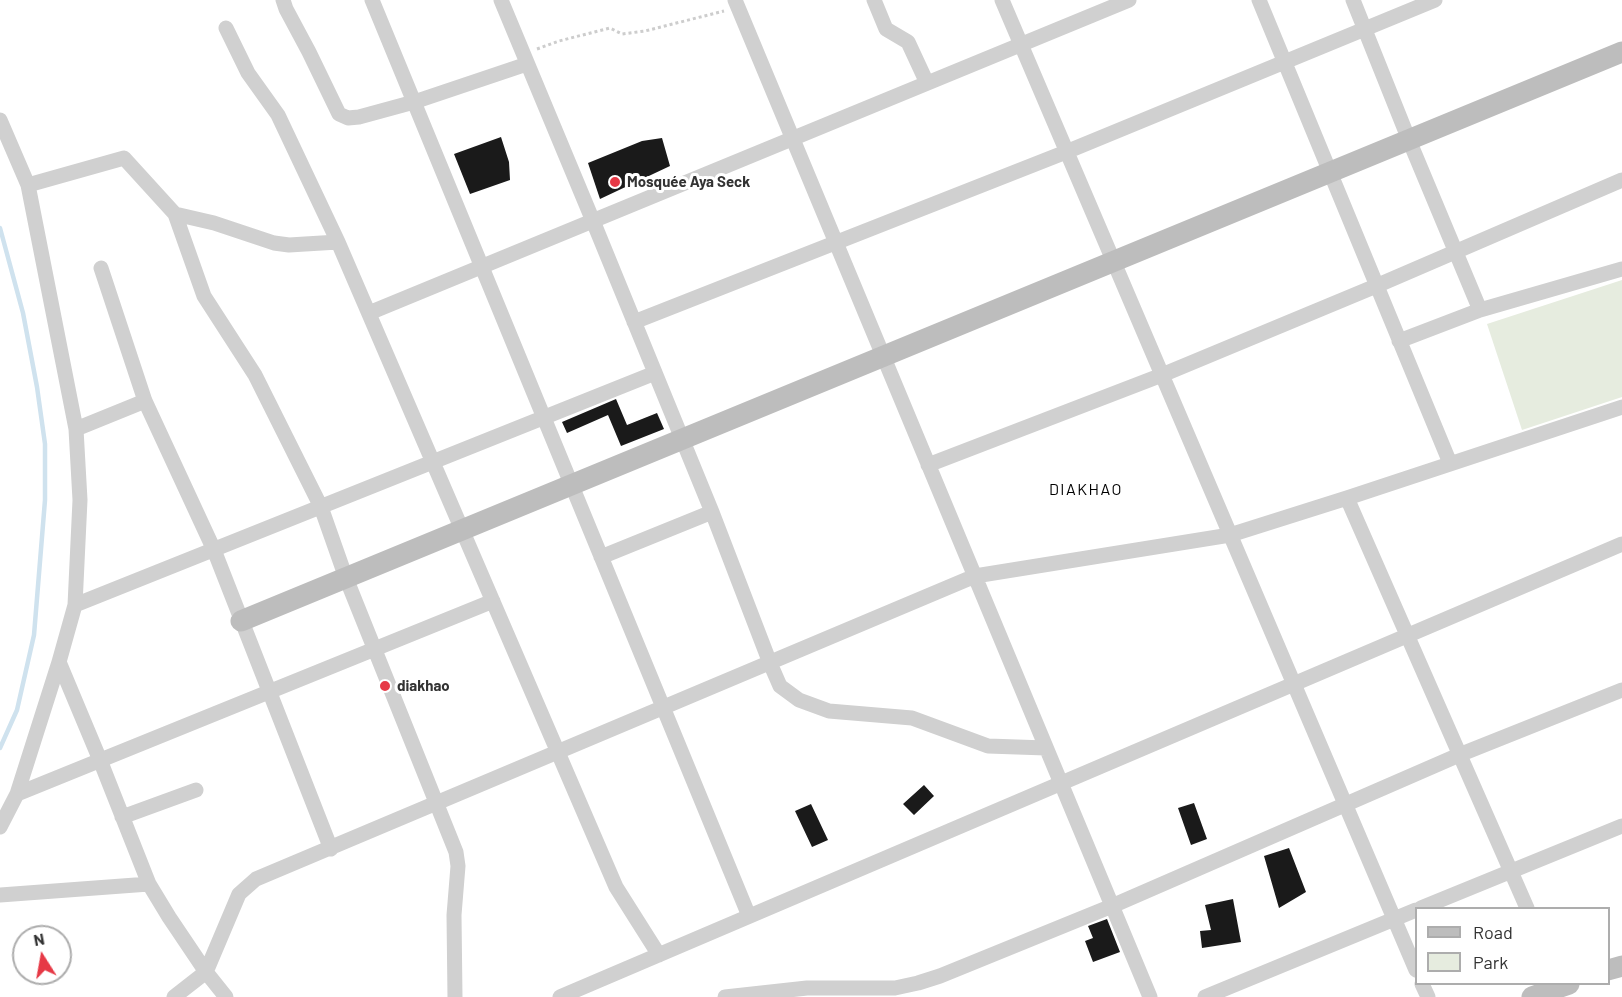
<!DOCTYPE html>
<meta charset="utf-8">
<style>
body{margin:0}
#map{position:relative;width:1622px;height:997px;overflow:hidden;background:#fff;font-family:Barlow,sans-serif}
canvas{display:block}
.legend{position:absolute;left:1415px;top:907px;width:195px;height:78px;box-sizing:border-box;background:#fff;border:2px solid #adadad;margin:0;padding:8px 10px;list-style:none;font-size:18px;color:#333}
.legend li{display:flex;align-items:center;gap:12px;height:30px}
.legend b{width:30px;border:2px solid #adadad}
.north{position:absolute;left:12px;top:925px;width:60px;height:60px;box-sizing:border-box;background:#fff;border:2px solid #adadad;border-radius:50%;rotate:349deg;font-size:16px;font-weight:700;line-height:24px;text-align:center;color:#333}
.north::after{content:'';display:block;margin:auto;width:21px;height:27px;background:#e63946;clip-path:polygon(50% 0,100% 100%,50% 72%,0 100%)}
</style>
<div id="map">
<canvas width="1622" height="997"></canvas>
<ul class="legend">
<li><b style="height:8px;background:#bdbdbd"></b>Road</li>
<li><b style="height:16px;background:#e6ecdf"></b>Park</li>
</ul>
<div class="north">N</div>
</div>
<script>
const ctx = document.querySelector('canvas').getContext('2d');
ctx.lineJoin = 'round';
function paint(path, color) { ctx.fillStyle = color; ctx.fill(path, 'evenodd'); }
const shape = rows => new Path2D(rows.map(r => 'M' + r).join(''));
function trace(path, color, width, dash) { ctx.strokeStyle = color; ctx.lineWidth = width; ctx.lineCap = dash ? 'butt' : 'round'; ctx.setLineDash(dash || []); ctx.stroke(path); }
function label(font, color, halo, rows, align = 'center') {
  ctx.font = font + ' Barlow,sans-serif'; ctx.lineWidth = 6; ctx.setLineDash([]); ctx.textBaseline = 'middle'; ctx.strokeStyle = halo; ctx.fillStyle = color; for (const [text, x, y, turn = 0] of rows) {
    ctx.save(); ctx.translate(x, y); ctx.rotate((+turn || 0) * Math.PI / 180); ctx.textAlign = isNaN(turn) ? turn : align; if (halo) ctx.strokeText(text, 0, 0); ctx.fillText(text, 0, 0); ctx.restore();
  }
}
const green = shape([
 [1622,280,1622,397,1522,430,1487,324]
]);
const stream = shape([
 [0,228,23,313,37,387,45,444,45,500,34,635,17,710,0,748]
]);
const building = shape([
 [501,137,509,162,510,180,470,194,454,154],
 [662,138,670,166,600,199,588,163,642,141],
 [616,399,627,425,657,413,664,429,621,446,608,415,567,433,562,422],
 [924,785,934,796,914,815,903,804],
 [1194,803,1207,839,1191,845,1178,808],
 [811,804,828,840,812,847,795,811],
 [1289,848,1306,892,1279,908,1264,856],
 [1233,899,1241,942,1202,948,1200,931,1211,930,1205,905],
 [1107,919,1120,952,1093,962,1085,941,1093,938,1088,926]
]);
const path = shape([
 [537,49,559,41,610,28,622,34,645,31,724,11]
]);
const street = shape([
 [283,0,286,9,309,52,339,114,348,118,359,117,414,102,527,64],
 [372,0,749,916],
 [501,0,593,221,712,512,770,663,780,686,799,700,829,711,912,718,988,746,1046,748],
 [735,0,1150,997],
 [874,0,886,29,908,42,927,83],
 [1002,0,1416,970],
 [1259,0,1450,463],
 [1353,0,1409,140,1480,310,1399,341],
 [226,28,248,73,278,115,338,242,616,887,659,955],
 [0,120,28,185,76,429,80,500,75,605,59,662,17,794,0,827],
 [28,185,124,158,175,214,204,296,255,375,321,507,346,578,456,852,458,866,454,915,455,997],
 [175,214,214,223,274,243,289,245,338,242],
 [101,268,145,401,214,550,331,849],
 [1480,310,1622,269],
 [369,313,1129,0],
 [634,322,1066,152,1435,0],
 [76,429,145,401],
 [928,465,1162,375,1376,286,1622,180],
 [1347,498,1527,908],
 [601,557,712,512],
 [75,605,655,373],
 [59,662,100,760,149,884,169,917,206,972,226,997],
 [17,794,493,601],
 [122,817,196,790],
 [0,895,149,884],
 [1421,908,1622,826],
 [1422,984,1428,997],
 [174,997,206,972,239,894,256,879,975,576,1230,535,1347,498,1622,407],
 [560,997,1622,544],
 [725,997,807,988,895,988,918,983,940,976,1112,906,1459,755,1622,690],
 [1205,997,1416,910]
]);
const secondary = shape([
 [241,621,1622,52],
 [1608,970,1622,966],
 [1532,997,1569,984]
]);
const markers = [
 [615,182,6,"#e63946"],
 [385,686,6,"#e63946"]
];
const poiNames = [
 ["Mosquée Aya Seck",627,182],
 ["diakhao",397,686]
];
const neighbourhoodNames = [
 ["DIAKHAO",1086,490]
];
paint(green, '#e6ecdf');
trace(stream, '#cfe2ee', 4.5);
paint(building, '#1a1a1a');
trace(path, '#cdcdcd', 3, [3, 3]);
trace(street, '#d0d0d0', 15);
trace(secondary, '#bdbdbd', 21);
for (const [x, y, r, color] of markers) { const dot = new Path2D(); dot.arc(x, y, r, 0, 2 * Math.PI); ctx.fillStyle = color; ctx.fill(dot); trace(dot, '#fff', 2); }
label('bold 15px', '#333', '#fff', poiNames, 'left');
ctx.letterSpacing = '1.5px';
label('16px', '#000', '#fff', neighbourhoodNames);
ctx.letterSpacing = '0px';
</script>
